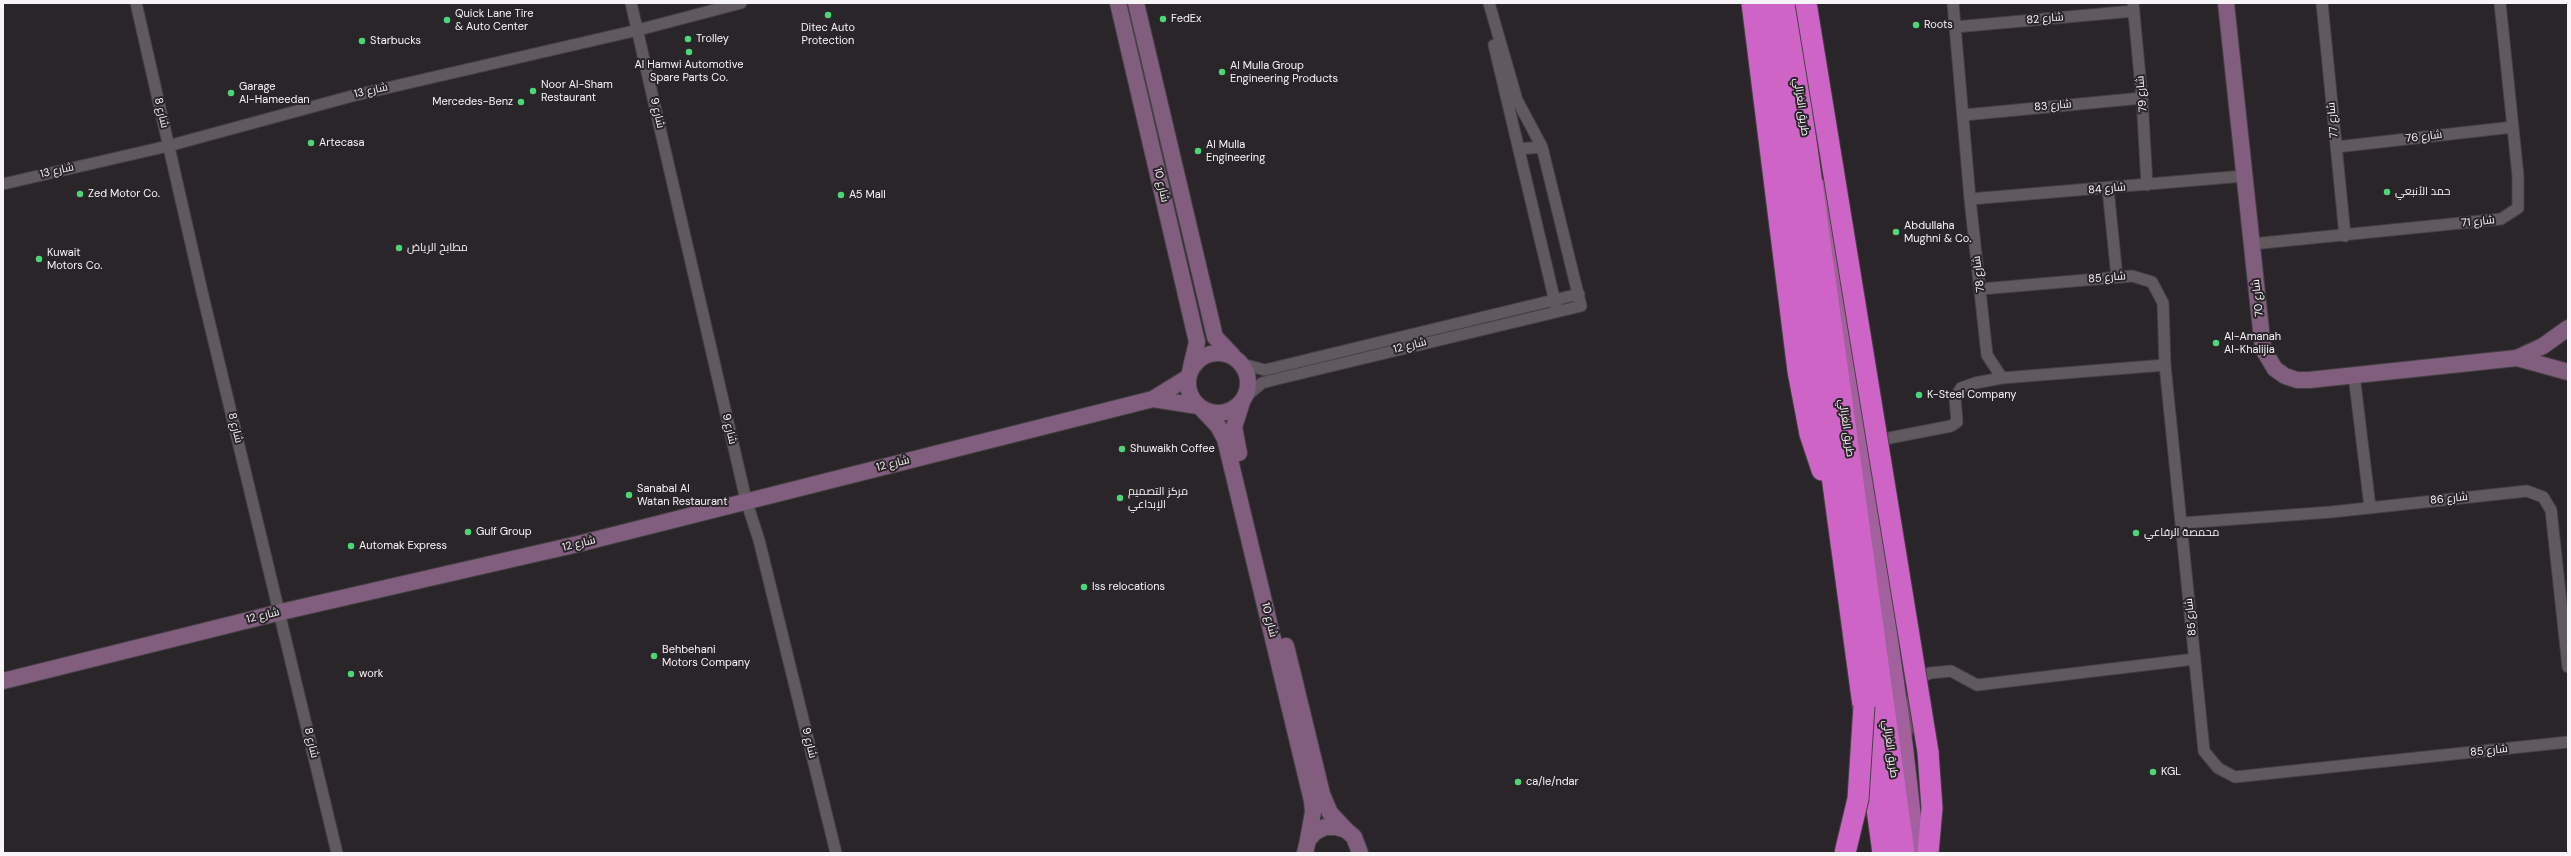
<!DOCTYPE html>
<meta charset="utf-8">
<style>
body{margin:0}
#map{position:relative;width:2571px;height:856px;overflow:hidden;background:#2a2529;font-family:"DM Sans",sans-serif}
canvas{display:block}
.frame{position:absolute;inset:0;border:4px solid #f7f4f7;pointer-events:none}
</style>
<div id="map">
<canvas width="2571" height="856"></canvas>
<div class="frame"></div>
</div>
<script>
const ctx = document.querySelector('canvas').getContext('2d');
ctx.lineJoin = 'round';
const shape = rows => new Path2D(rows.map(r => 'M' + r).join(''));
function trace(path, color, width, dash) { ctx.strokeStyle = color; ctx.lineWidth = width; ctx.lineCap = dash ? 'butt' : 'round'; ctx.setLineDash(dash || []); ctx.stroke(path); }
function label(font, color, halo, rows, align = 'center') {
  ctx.font = font + ' "DM Sans",Cairo,sans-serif'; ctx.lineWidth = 4; ctx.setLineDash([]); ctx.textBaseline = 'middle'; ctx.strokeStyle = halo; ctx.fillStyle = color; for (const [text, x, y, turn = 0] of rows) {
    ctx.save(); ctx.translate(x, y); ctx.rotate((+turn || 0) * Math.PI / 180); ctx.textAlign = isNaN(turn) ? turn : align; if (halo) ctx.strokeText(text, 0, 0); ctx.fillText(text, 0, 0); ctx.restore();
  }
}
const street = shape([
 [136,3,203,296,337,853],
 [631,3,746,500,759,540,836,853],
 [1953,3,1970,199,1987,355,2002,378],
 [2133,3,2142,98,2147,185],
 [2322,3,2345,236],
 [1955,27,2134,11],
 [1494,45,1556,306],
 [1964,115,2142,98],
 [2336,147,2513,127],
 [1519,149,1542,147],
 [3,184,168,146,352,96,638,30,741,3],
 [2108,189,2117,277],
 [1970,199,2244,176],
 [2252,244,2501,219,2518,208,2518,176,2500,3],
 [1981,289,2132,276,2152,282,2163,303,2165,365,2204,751,2218,768,2235,777,2568,742],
 [1242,364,1265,370,1579,294],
 [2354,375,2370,507],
 [1244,398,1262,383,1273,380,1581,306,1542,147,1517,100,1489,3],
 [1874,441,1951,426,1957,422,1955,398,1961,388,1975,383,2002,378,2165,365],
 [2182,523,2331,512,2527,491,2543,497,2551,510,2568,667],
 [1907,732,1914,688,1918,679,1930,673,1951,671,1977,685,2195,659]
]);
const secondary = shape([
 [1118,3,1197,342,1191,367],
 [1136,3,1215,337,1233,356],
 [2226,3,2263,349,2275,369,2285,376,2297,380,2309,380,2517,358,2543,346,2568,328],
 '1188 383a30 30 0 1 1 60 0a30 30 0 1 1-60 0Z',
 [2517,358,2568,372],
 [1153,399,1198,406],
 [1202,409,1218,426,1225,439,1312,801,1313,812,1308,840],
 [1239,453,1234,427,1242,402],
 [1286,646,1322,794,1330,813,1346,830],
 [3,681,281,612,578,544,1153,399,1187,378],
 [1305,853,1308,840,1315,832,1325,827,1336,827,1346,830,1354,837,1360,853]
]);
const primary = shape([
 [1826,188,1904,747,1916,853]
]);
const highway = shape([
 [1752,3,1798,371,1810,434,1822,470],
 [1768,3,1883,853],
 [1787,3,1904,853],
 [1928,853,1932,808,1928,752]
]);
const highwayBridge = shape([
 [1806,3,1928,752],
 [1845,853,1858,799,1864,706]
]);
const markers = [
 [828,15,4,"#4bd677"],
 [1163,19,4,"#4bd677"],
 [447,20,4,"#4bd677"],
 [1916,25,4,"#4bd677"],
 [688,39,4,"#4bd677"],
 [362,41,4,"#4bd677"],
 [689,52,4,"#4bd677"],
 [1222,72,4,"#4bd677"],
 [533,91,4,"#4bd677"],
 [231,93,4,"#4bd677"],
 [521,102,4,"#4bd677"],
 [311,143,4,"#4bd677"],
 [1198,151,4,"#4bd677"],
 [2387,192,4,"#4bd677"],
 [80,194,4,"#4bd677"],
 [841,195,4,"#4bd677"],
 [1896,232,4,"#4bd677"],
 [399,248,4,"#4bd677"],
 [39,259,4,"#4bd677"],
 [2216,343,4,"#4bd677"],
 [1919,395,4,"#4bd677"],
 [1122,449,4,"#4bd677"],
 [629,495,4,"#4bd677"],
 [1120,498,4,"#4bd677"],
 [468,532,4,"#4bd677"],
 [2136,533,4,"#4bd677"],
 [351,546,4,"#4bd677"],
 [1084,587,4,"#4bd677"],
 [654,656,4,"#4bd677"],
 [351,674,4,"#4bd677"],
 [2153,772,4,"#4bd677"],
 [1518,782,4,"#4bd677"]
];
const poiNames = [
 ["Quick Lane Tire",455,14],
 ["& Auto Center",455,27],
 ["FedEx",1171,19],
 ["Roots",1924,25],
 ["Ditec Auto",828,28,"center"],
 ["Protection",828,41,"center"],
 ["Trolley",696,39],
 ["Starbucks",370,41],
 ["Al Hamwi Automotive",689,65,"center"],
 ["Spare Parts Co.",689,78,"center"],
 ["Al Mulla Group",1230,66],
 ["Engineering Products",1230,79],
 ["Noor Al-Sham",541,85],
 ["Restaurant",541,98],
 ["Garage",239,87],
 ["Al-Hameedan",239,100],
 ["Mercedes-Benz",513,102,"right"],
 ["Artecasa",319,143],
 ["Al Mulla",1206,145],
 ["Engineering",1206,158],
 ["حمد الأنبعي",2395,192],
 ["Zed Motor Co.",88,194],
 ["A5 Mall",849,195],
 ["Abdullaha",1904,226],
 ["Mughni & Co.",1904,239],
 ["مطابخ الرياض",407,248],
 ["Kuwait",47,253],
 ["Motors Co.",47,266],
 ["Al-Amanah",2224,337],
 ["Al-Khalijia",2224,350],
 ["K-Steel Company",1927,395],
 ["Shuwaikh Coffee",1130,449],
 ["Sanabal Al",637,489],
 ["Watan Restaurant",637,502],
 ["مركز التصميم",1128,492],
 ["الإبداعي",1128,505],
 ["Gulf Group",476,532],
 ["محمصة الرفاعي",2144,533],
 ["Automak Express",359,546],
 ["Iss relocations",1092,587],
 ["Behbehani",662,650],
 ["Motors Company",662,663],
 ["work",359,674],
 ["KGL",2161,772],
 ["ca/le/ndar",1526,782]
];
const streetNames = [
 ["شارع 82",2045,19,-5],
 ["شارع 13",371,91,-13],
 ["شارع 79",2142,94,-95],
 ["شارع 83",2053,106,-5],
 ["طريق الغزالي",1801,107,82],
 ["شارع 8",161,113,77],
 ["شارع 9",657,113,77],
 ["شارع 77",2333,120,-95],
 ["شارع 76",2424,137,-7],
 ["شارع 13",57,171,-13],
 ["شارع 10",1161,185,77],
 ["شارع 84",2107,189,-5],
 ["شارع 71",2478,222,-6],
 ["شارع 78",1979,274,-97],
 ["شارع 85",2107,278,-5],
 ["شارع 70",2258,298,-96],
 ["شارع 12",1410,346,-14],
 ["شارع 8",235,428,76],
 ["طريق الغزالي",1846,428,82],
 ["شارع 9",729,429,77],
 ["شارع 12",893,464,-14],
 ["شارع 86",2449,499,-6],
 ["شارع 12",579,544,-14],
 ["شارع 12",263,616,-14],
 ["شارع 85",2191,617,-96],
 ["شارع 10",1269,620,76],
 ["شارع 8",311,743,77],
 ["شارع 9",809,743,76],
 ["طريق الغزالي",1890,749,82],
 ["شارع 85",2489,751,-6]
];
trace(street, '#444144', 13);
trace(secondary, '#444144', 18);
trace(primary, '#444144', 20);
trace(highway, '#444144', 23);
trace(street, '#605a5f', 11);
trace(secondary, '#815d7e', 16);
trace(primary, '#a2619d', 18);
trace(highway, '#ce65c6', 21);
trace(highwayBridge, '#444144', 23, []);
trace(highwayBridge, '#ce65c6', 21);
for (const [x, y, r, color] of markers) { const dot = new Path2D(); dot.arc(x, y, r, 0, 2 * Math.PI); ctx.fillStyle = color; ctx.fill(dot); trace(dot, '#2a2529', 1.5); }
label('11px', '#f7f4f7', '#2a2529', poiNames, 'left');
label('11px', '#f7f4f7', '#2a2529', streetNames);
</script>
